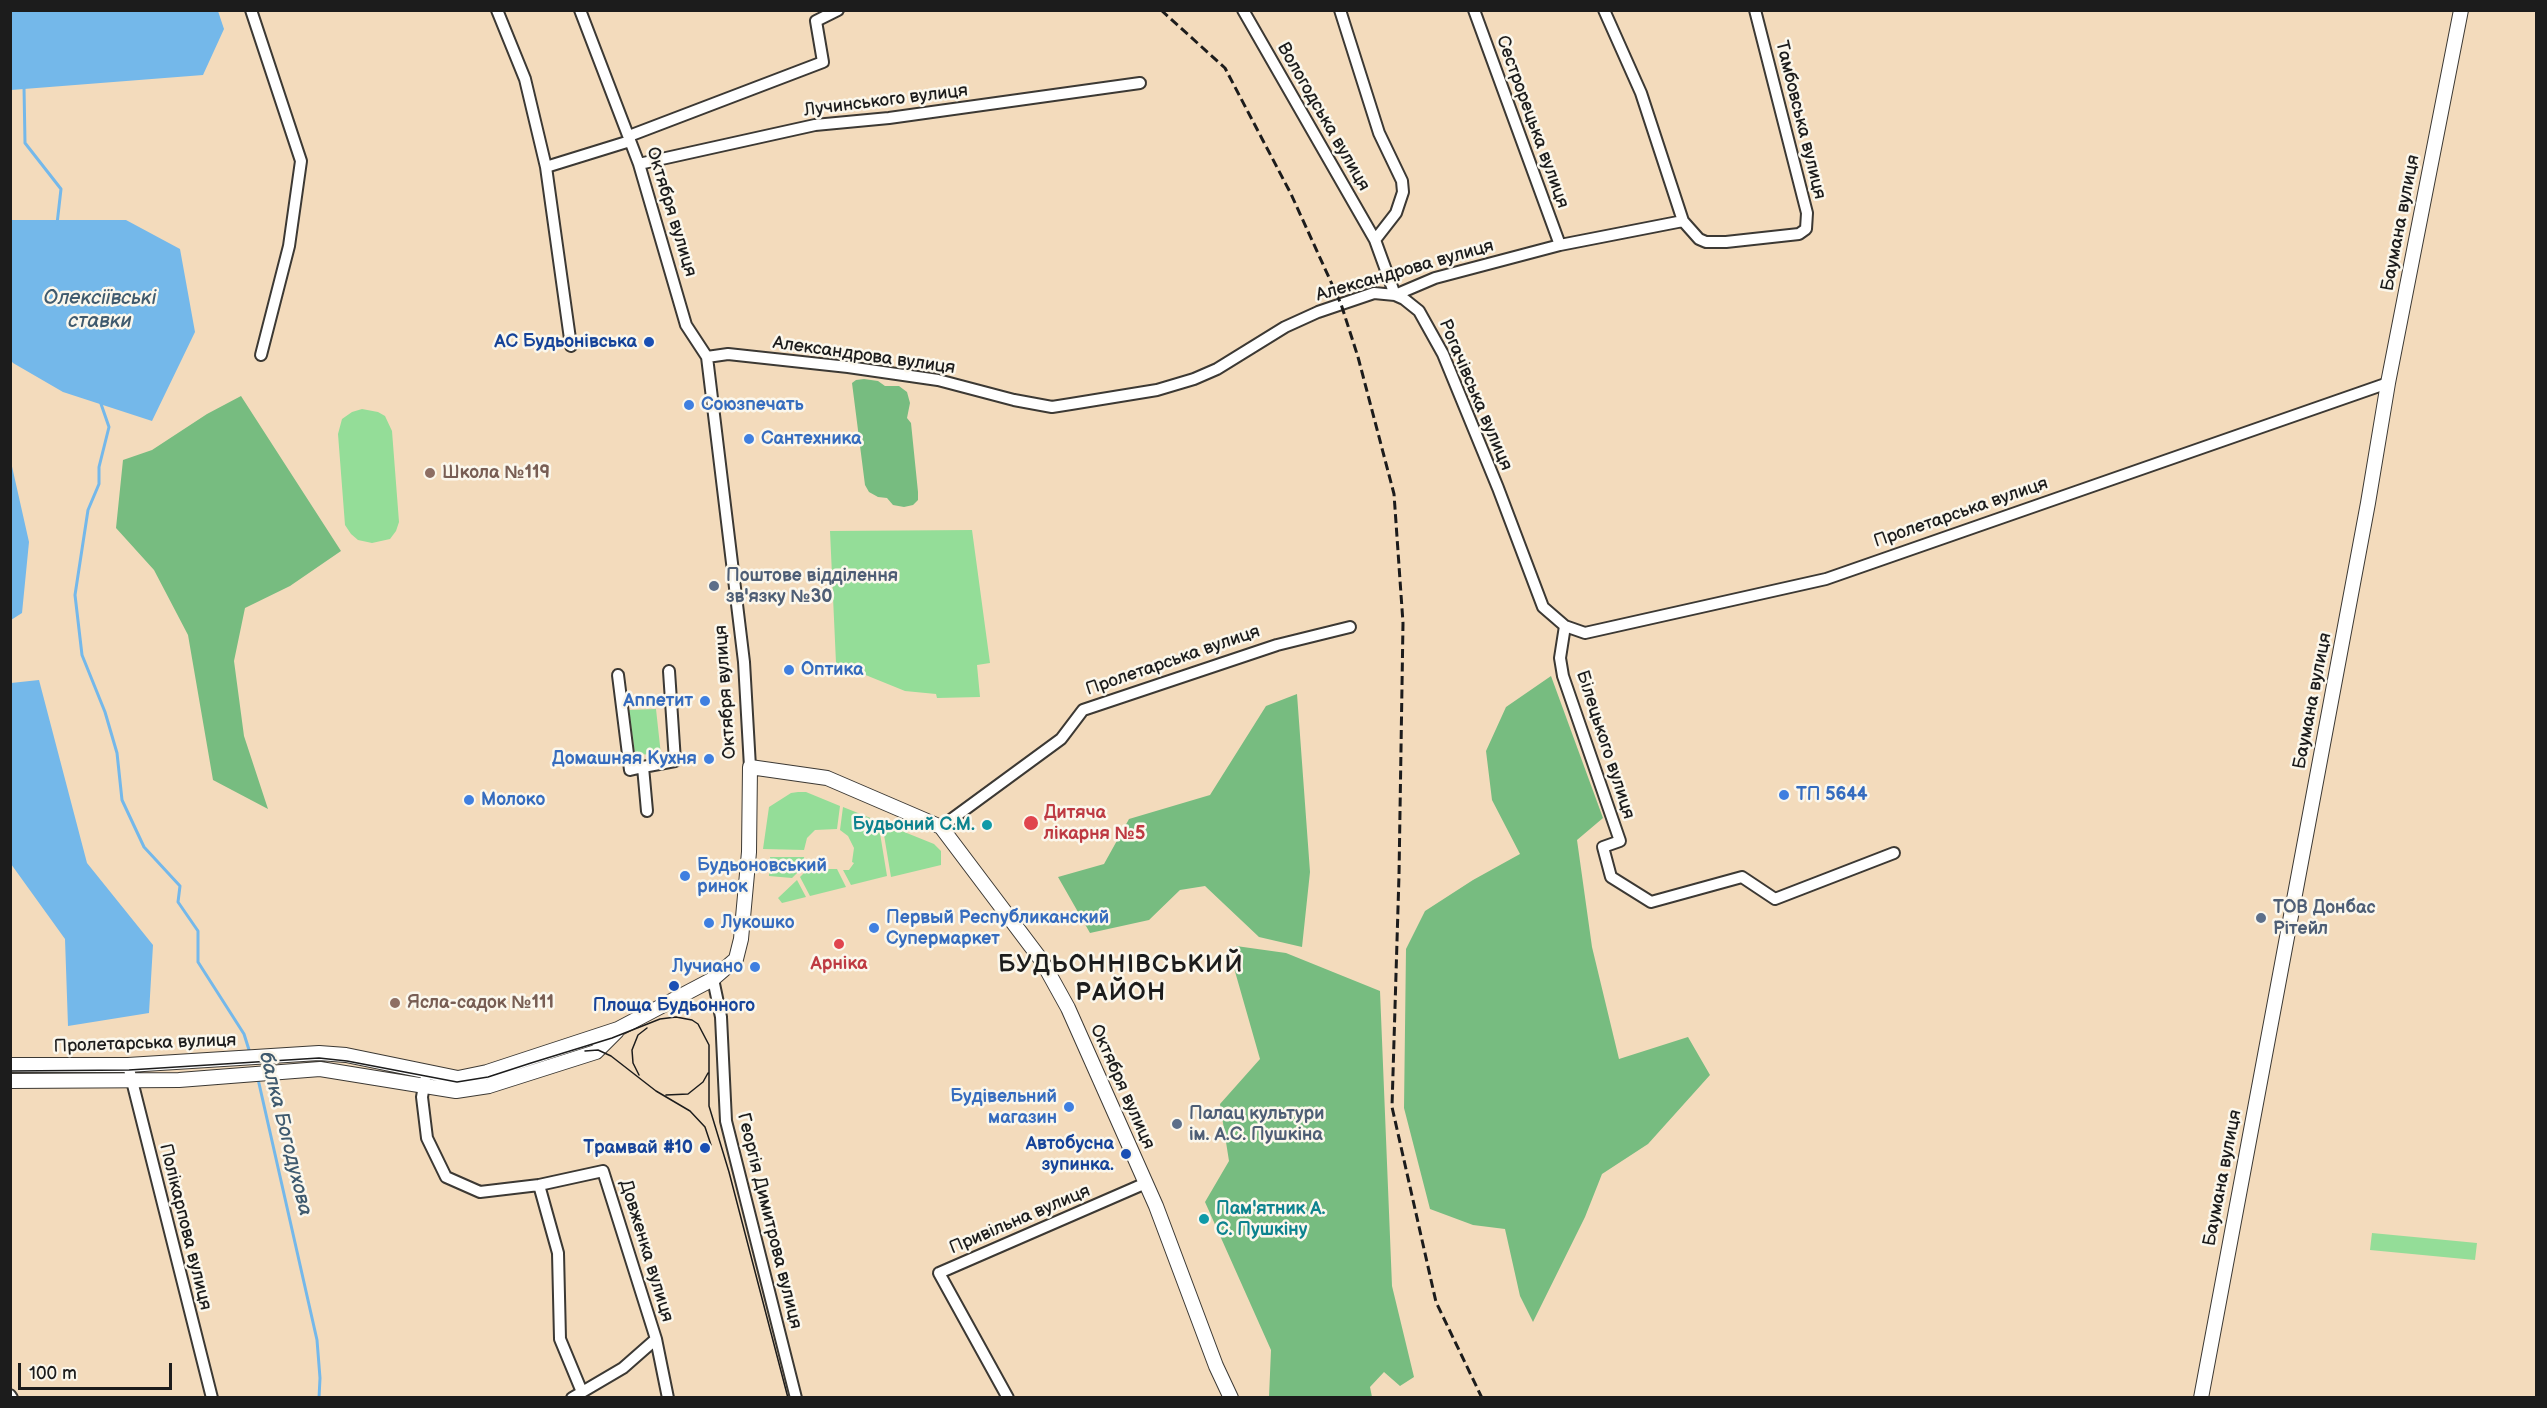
<!DOCTYPE html>
<meta charset="utf-8">
<style>
body{margin:0}
#map{position:relative;width:2547px;height:1408px;overflow:hidden;background:#f3dbbc;font-family:"Balsamiq Sans",sans-serif}
canvas{display:block}
.frame{position:absolute;inset:0;border:12px solid #1c1c1c;pointer-events:none}
.scale{position:absolute;left:18px;top:1363px;width:154px;height:27px;box-sizing:border-box;border:3px solid #1c1c1c;border-top:0;padding-left:8px;font-size:18px;line-height:21px;white-space:nowrap;color:#1c1c1c;-webkit-text-stroke:4px #fbf7ec;paint-order:stroke}
</style>
<div id="map">
<canvas width="2547" height="1408"></canvas>
<div class="frame"></div>
<div class="scale">100 m</div>
</div>
<script>
const ctx = document.querySelector('canvas').getContext('2d');
ctx.lineJoin = 'round';
function paint(path, color) { ctx.fillStyle = color; ctx.fill(path, 'evenodd'); }
const shape = rows => new Path2D(rows.map(r => 'M' + r).join(''));
function trace(path, color, width, dash) { ctx.strokeStyle = color; ctx.lineWidth = width; ctx.lineCap = dash ? 'butt' : 'round'; ctx.setLineDash(dash || []); ctx.stroke(path); }
function label(font, color, halo, rows, align = 'center') {
  ctx.font = font + ' "Balsamiq Sans",sans-serif'; ctx.lineWidth = 5; ctx.setLineDash([]); ctx.textBaseline = 'middle'; ctx.strokeStyle = halo; ctx.fillStyle = color; for (const [text, x, y, turn = 0] of rows) {
    ctx.save(); ctx.translate(x, y); ctx.rotate((+turn || 0) * Math.PI / 180); ctx.textAlign = isNaN(turn) ? turn : align; if (halo) ctx.strokeText(text, 0, 0); ctx.fillText(text, 0, 0); ctx.restore();
  }
}
const green = shape([
 [362,409,378,412,385,416,392,431,399,522,396,531,390,539,372,543,358,540,351,534,345,525,338,434,342,419,352,412],
 [972,530,990,663,977,665,980,697,937,698,936,694,905,691,836,663,830,531],
 [656,709,661,755,635,754,629,710],
 [798,792,806,792,840,806,837,829,815,830,807,838,804,850,763,849,769,807,791,793],
 [843,807,878,821,887,876,851,885,843,870,849,870,854,863,852,862,854,848,848,836,840,830],
 [882,823,934,844,941,851,941,865,891,877],
 [770,857,804,857,805,865,792,878,769,876],
 [808,869,837,869,846,887,810,896,800,877],
 [797,880,806,897,782,903,778,898],
 [2372,1233,2477,1243,2475,1260,2370,1250]
]);
const forest = shape([
 [864,379,878,381,885,386,899,386,907,392,910,403,907,418,911,423,918,492,918,500,913,505,904,507,893,505,887,498,878,497,869,492,865,485,852,383,856,380],
 [241,396,341,551,290,586,245,608,234,661,244,736,268,809,213,780,188,635,154,570,116,528,123,460,152,450,207,414],
 [1551,676,1603,818,1577,840,1592,947,1619,1059,1688,1037,1710,1075,1648,1144,1602,1174,1585,1217,1533,1322,1520,1296,1505,1229,1473,1225,1430,1209,1404,1108,1406,949,1425,911,1473,880,1520,854,1492,800,1486,751,1506,707],
 [1297,694,1310,872,1302,947,1259,937,1205,886,1180,890,1149,920,1090,933,1058,877,1104,864,1129,819,1210,795,1266,706],
 [1236,946,1286,953,1380,991,1392,1286,1414,1377,1400,1386,1384,1372,1370,1387,1372,1397,1269,1397,1271,1350,1205,1202,1229,1161,1220,1104,1260,1059,1234,968]
]);
const water = shape([
 [11,10,218,11,224,29,203,75,11,90],
 [11,220,126,220,180,249,195,332,152,421,63,392,13,363,10,359],
 [11,462,29,542,22,613,11,620],
 [39,680,87,863,153,945,149,1013,68,1026,65,939,11,864,11,683]
]);
const stream = shape([
 [24,87,25,143,61,189,57,224],
 [100,401,109,427,99,467,99,484,88,510,75,595,82,655,105,712,117,753,122,800,144,847,180,886,178,902,198,931,198,962,244,1034,250,1053],
 [258,1079,317,1340,320,1378,319,1398]
]);
const minor = shape([
 [251,10,301,161,289,246,261,355],
 [497,10,525,79,546,167,571,346],
 [580,10,639,164,686,325,707,357,744,662,750,767],
 [1243,10,1375,240],
 [1340,10,1379,133,1402,181,1403,192,1396,213,1375,240,1395,295,1404,299,1419,311,1443,354,1498,488,1543,607,1565,626,1585,633,1826,579,2388,383],
 [1474,10,1560,245],
 [1604,10,1641,93,1683,221],
 [629,136,823,62,816,21,838,10],
 [639,164,815,125,889,118,1140,83],
 [546,167,630,141],
 [707,357,728,354,848,367,938,380,1014,400,1052,407,1071,404,1157,390,1194,379,1217,369,1285,327,1318,312,1374,293,1395,295,1435,278,1560,245,1683,221,1699,239,1706,242,1726,242,1799,234,1806,229,1807,213,1755,10],
 [1565,626,1560,658,1563,676,1620,841,1603,847,1611,877,1651,902,1742,877,1775,899,1894,853],
 [618,675,630,770,643,767],
 [647,811,643,767,675,761,669,671],
 [941,827,1061,739,1083,710,1277,645,1350,627],
 [713,979,721,1017,726,1121,796,1398],
 [128,1065,212,1398],
 [425,1080,422,1097,427,1138,446,1177,480,1192,539,1185,603,1171,656,1339,668,1398],
 [539,1185,558,1253,560,1339,582,1392],
 [10,1395,12,1398],
 [572,1398,623,1368,656,1339],
 [1008,1398,939,1273,1146,1183]
]);
const major = shape([
 [10,1065,128,1065,319,1053,346,1055,458,1078,487,1072,618,1029,713,979,736,959,741,939,749,852,750,767,827,778,941,827,1042,961,1068,1008,1156,1206,1216,1366,1231,1398],
 [10,1081,179,1080,320,1069,456,1091,489,1086,596,1052,617,1031],
 [2201,1398,2368,503,2388,383,2461,10]
]);
const tram = shape([
 [585,1051,598,1050,611,1056,656,1091,690,1111,705,1127,711,1145],
 [10,1071,129,1070,319,1058,347,1061,457,1082,488,1077,531,1063,612,1038,660,1019,676,1017,692,1020,698,1024,709,1045,709,1106,729,1172,788,1398],
 [639,1075,633,1063,632,1050,638,1035,647,1028],
 [666,1095,688,1094,703,1082,708,1073]
]);
const rail = shape([
 [1161,10,1225,68,1291,194,1341,304,1358,357,1394,494,1403,623,1399,875,1392,1107,1436,1302,1482,1398]
]);
const markers = [
 [649,342,6,"#1a4fb4"],
 [689,405,6,"#3f7fe0"],
 [749,439,6,"#3f7fe0"],
 [430,473,6,"#8d6e63"],
 [714,586,6,"#5c6f8a"],
 [789,670,6,"#3f7fe0"],
 [705,701,6,"#3f7fe0"],
 [709,759,6,"#3f7fe0"],
 [1784,795,6,"#3f7fe0"],
 [469,800,6,"#3f7fe0"],
 [1031,823,8,"#e0444e"],
 [987,825,6,"#0f9aa8"],
 [685,876,6,"#3f7fe0"],
 [2261,918,6,"#5c6f8a"],
 [709,923,6,"#3f7fe0"],
 [874,928,6,"#3f7fe0"],
 [839,944,6,"#e0444e"],
 [755,967,6,"#3f7fe0"],
 [674,986,6,"#1a4fb4"],
 [395,1003,6,"#8d6e63"],
 [1069,1107,6,"#3f7fe0"],
 [1177,1124,6,"#5c6f8a"],
 [705,1148,6,"#1a4fb4"],
 [1126,1154,6,"#1a4fb4"],
 [1204,1219,6,"#0f9aa8"]
];
const streetNames = [
 ["Лучинського вулиця",886,101,-7],
 ["Вологодська вулиця",1323,117,60],
 ["Тамбовська вулиця",1800,120,76],
 ["Сестрорецька вулиця",1532,122,70],
 ["Октября вулиця",671,212,73],
 ["Баумана вулиця",2401,223,-79],
 ["Александрова вулиця",1405,271,-16],
 ["Александрова вулиця",864,356,8],
 ["Рогачівська вулиця",1475,395,67],
 ["Пролетарська вулиця",1961,513,-19],
 ["Пролетарська вулиця",1173,661,-19],
 ["Октября вулиця",726,692,-94],
 ["Баумана вулиця",2313,701,-79],
 ["Білецького вулиця",1605,745,72],
 ["Пролетарська вулиця",145,1044,-2],
 ["Октября вулиця",1122,1087,66],
 ["Баумана вулиця",2223,1178,-79],
 ["Привільна вулиця",1020,1220,-23],
 ["Георгія Димитрова вулиця",769,1221,76],
 ["Полікарпова вулиця",185,1227,76],
 ["Довженка вулиця",646,1251,73]
];
const transitNames = [
 ["АС Будьонівська",637,342],
 ["Площа Будьонного",674,1006,"center"],
 ["Автобусна",1114,1144],
 ["зупинка.",1114,1165],
 ["Трамвай #10",693,1148]
];
const shopNames = [
 ["Союзпечать",701,405],
 ["Сантехника",761,439],
 ["Оптика",801,670],
 ["Аппетит",693,701,"right"],
 ["Домашняя Кухня",697,759,"right"],
 ["ТП 5644",1796,795],
 ["Молоко",481,800],
 ["Будьоновський",697,866],
 ["ринок",697,887],
 ["Первый Республиканский",886,918],
 ["Супермаркет",886,939],
 ["Лукошко",721,923],
 ["Лучиано",743,967,"right"],
 ["Будівельний",1057,1097,"right"],
 ["магазин",1057,1118,"right"]
];
const educationNames = [
 ["Школа №119",442,473],
 ["Ясла-садок №111",407,1003]
];
const serviceNames = [
 ["Поштове відділення",726,576],
 ["зв'язку №30",726,597],
 ["ТОВ Донбас",2273,908],
 ["Рітейл",2273,929],
 ["Палац культури",1189,1114],
 ["ім. А.С. Пушкіна",1189,1135]
];
const healthNames = [
 ["Дитяча",1044,813],
 ["лікарня №5",1044,834],
 ["Арніка",839,964,"center"]
];
const cultureNames = [
 ["Будьоний С.М.",975,825],
 ["Пам'ятник А.",1216,1209,"left"],
 ["С. Пушкіну",1216,1230,"left"]
];
const waterNames = [
 ["Олексіївські",100,299],
 ["ставки",100,322],
 ["балка Богодухова",285,1134,76]
];
const districtNames = [
 ["БУДЬОННІВСЬКИЙ",1121,966],
 ["РАЙОН",1121,994]
];
paint(green, '#94dd98');
paint(forest, '#77bc80');
paint(water, '#74b8ea');
trace(stream, '#74b8ea', 3);
trace(minor, '#3c3934', 14);
trace(major, '#3c3934', 16);
trace(minor, '#fff', 10);
trace(major, '#fff', 14);
trace(tram, '#1c1c1c', 1.5);
trace(rail, '#1c1c1c', 3, [9, 4.5]);
for (const [x, y, r, color] of markers) { const dot = new Path2D(); dot.arc(x, y, r, 0, 2 * Math.PI); ctx.fillStyle = color; ctx.fill(dot); trace(dot, '#fbf7ec', 2); }
label('18px', '#1c1c1c', '#fbf7ec', streetNames);
label('bold 18px', '#164399', '#fbf7ec', transitNames, 'right');
label('bold 18px', '#366cbe', '#fbf7ec', shopNames, 'left');
label('bold 18px', '#785e54', '#fbf7ec', educationNames, 'left');
label('bold 18px', '#4e5e75', '#fbf7ec', serviceNames, 'left');
label('bold 18px', '#be3a42', '#fbf7ec', healthNames, 'left');
label('bold 18px', '#0d838f', '#fbf7ec', cultureNames, 'right');
label('italic 20px', '#3f5a6e', '#fbf7ec', waterNames);
ctx.letterSpacing = '1.5px';
label('bold 24px', '#1c1c1c', '#fbf7ec', districtNames);
ctx.letterSpacing = '0px';
</script>
